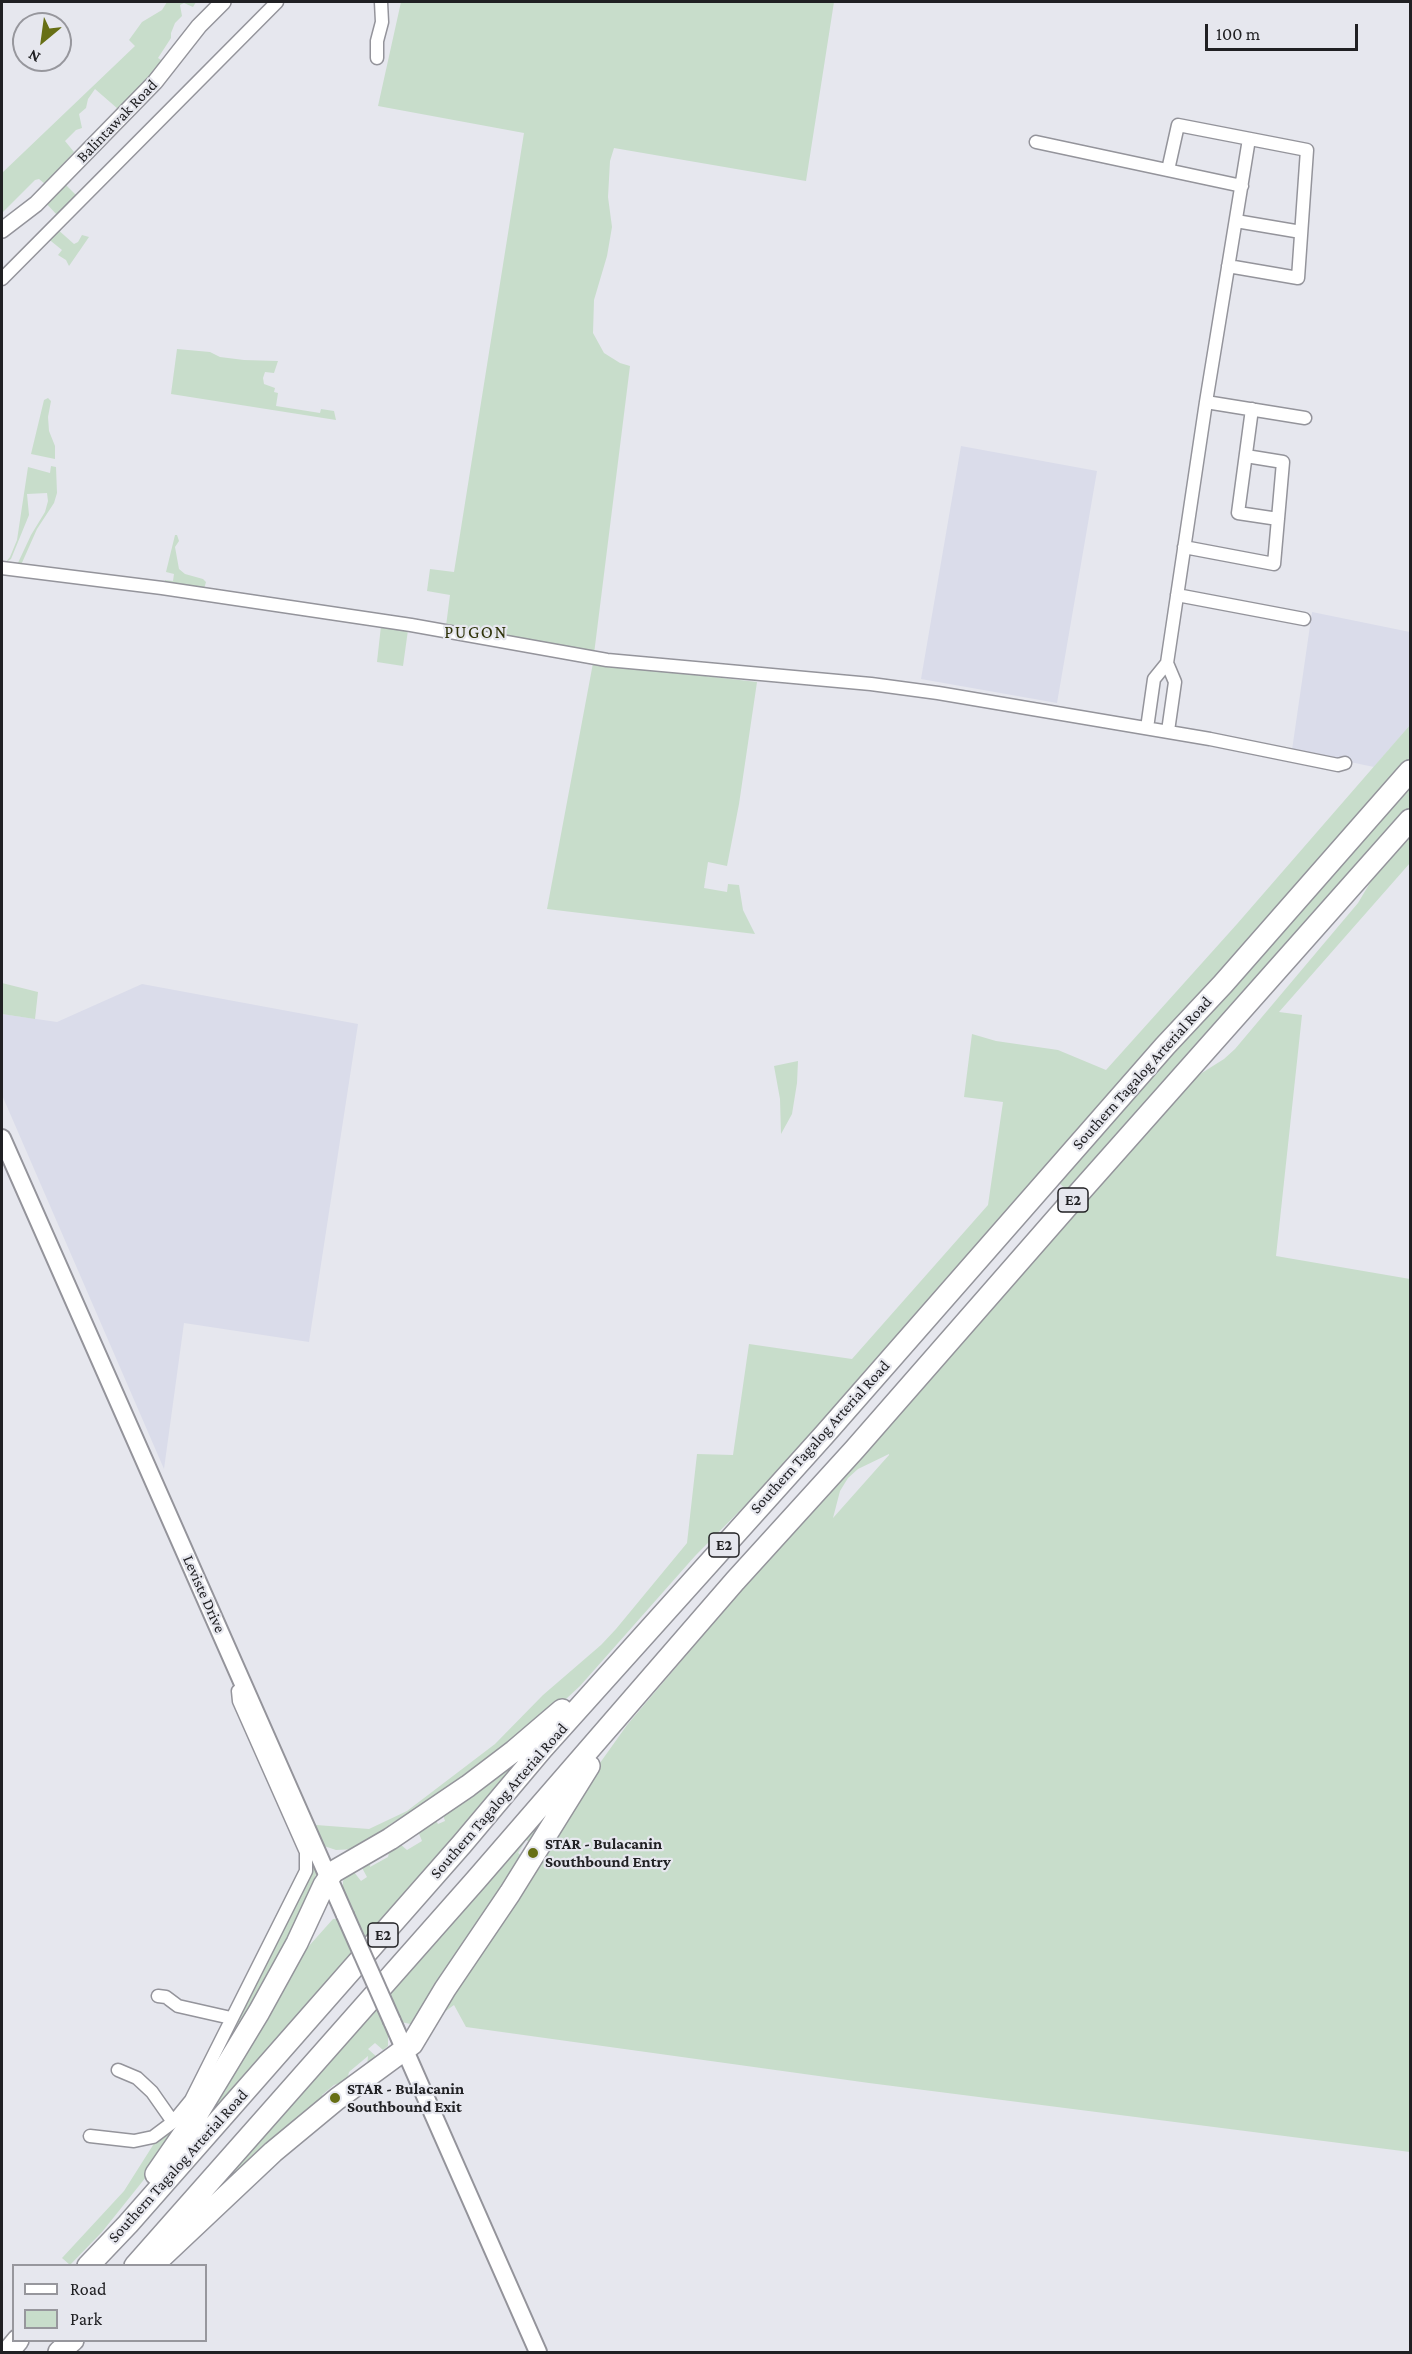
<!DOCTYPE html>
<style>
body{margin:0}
#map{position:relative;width:1412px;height:2354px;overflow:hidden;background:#e6e7ee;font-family:"Crimson Pro",serif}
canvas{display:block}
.frame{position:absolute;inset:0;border:3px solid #202023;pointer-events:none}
.legend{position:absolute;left:12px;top:2264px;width:195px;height:78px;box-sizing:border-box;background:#e6e7ee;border:2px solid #97979d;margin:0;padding:8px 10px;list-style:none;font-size:18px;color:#202023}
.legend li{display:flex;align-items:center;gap:12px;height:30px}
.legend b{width:30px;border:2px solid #97979d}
.north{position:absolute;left:12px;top:12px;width:60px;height:60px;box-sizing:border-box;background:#e6e7ee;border:2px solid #97979d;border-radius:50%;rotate:209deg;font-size:16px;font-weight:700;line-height:24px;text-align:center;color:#202023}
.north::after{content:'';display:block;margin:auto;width:21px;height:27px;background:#676f15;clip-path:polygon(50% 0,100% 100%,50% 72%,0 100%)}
.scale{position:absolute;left:1205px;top:24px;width:153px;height:27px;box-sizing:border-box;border:3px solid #202023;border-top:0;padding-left:8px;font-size:18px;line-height:21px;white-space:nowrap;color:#202023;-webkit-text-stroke:4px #e6e7ee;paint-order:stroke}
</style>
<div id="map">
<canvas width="1412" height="2354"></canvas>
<div class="frame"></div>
<ul class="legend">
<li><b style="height:8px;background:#fff"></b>Road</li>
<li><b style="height:16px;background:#c8ddcb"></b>Park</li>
</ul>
<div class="north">N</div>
<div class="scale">100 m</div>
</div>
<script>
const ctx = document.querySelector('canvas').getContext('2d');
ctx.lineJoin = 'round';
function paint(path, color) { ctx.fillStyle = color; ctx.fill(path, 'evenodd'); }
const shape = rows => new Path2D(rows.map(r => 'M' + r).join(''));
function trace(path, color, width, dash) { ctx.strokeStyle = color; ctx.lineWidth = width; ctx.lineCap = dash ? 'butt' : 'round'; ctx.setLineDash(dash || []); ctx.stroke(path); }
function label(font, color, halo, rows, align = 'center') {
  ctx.font = font + ' "Crimson Pro",serif'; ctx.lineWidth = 4.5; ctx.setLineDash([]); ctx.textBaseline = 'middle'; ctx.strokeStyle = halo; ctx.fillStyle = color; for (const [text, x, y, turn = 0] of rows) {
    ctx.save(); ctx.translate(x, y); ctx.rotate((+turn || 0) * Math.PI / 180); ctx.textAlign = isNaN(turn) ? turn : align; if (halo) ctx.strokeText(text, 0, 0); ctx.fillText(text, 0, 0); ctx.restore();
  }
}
const built = shape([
 [961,446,1097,471,1057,703,921,679],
 [1312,612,1410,632,1410,725,1374,767,1292,750],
 [142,984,358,1024,309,1342,184,1323,164,1469,2,1095,2,1014,57,1022]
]);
const green = shape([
 [167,2,196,2,193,7,184,3,180,5,182,16,175,23,171,33,171,38,158,58,166,63,130,102,127,99,118,109,95,89,88,99,86,108,79,114,82,128,76,130,65,141,74,152,45,184,39,179,35,180,2,213,2,173,135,46,129,40,142,22,162,10],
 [401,2,834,2,806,181,614,148,610,161,608,197,612,227,607,256,594,300,593,333,604,353,620,363,630,366,594,654,446,626,450,595,427,591,430,569,454,572,524,133,378,106],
 [63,182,76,195,57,215,44,201],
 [56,228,74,244,78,242,82,235,89,237,69,266,66,260,58,255,62,250,46,237],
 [177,349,210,352,220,357,244,360,278,361,274,373,265,372,263,378,264,384,275,388,274,392,278,393,276,406,320,413,321,409,334,411,336,420,171,394],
 [48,398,51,401,48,417,49,431,55,446,55,459,31,454,44,400],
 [51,466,56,467,57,493,54,503,37,529,21,565,17,565,31,535,45,512,48,501,47,493,27,494,29,515,11,559,5,563,10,557,17,540,28,467,50,473],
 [175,535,177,535,179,541,175,547,179,569,185,574,203,579,206,582,204,589,164,584,165,580,173,581,174,574,166,572],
 [381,626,408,630,403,666,377,662],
 [593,663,757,682,739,804,727,866,708,862,704,888,727,892,728,884,739,885,743,910,755,934,547,909],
 [1410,725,1410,758,803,1447,695,1556,580,1686,538,1725,410,1815,405,1815,389,1825,391,1829,354,1849,336,1850,321,1845,313,1822,316,1825,369,1829,407,1811,495,1744,543,1695,601,1645,616,1629,687,1543,697,1454,733,1455,749,1344,852,1359,988,1205,1003,1102,964,1097,972,1034,996,1041,1058,1050,1106,1070,1237,924],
 [1410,779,1410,808,1070,1192,1055,1180],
 [1410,830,1410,863,1279,1012,1302,1015,1276,1256,1410,1279,1410,2152,869,2083,466,2027,454,2005,439,2016,580,1791,627,1725,805,1515,1197,1076,1224,1059,1235,1049,1358,903,1386,856],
 [889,1454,889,1455,833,1518,840,1491,848,1478,858,1469],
 [2,983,38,992,35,1019,2,1014],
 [798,1061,797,1083,792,1114,781,1134,780,1099,774,1066],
 [514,1763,513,1770,169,2163,226,2090,228,2082,300,1956,333,1919,337,1919,341,1925,354,1916,343,1890,343,1881,347,1875,354,1872,361,1881,367,1877,361,1866,371,1859,370,1867,388,1857,390,1849,400,1844,407,1850,422,1841,418,1831,435,1819,438,1824,445,1821,443,1815],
 [552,1805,533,1844,526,1840,518,1853,524,1857,415,2025,401,2022,394,2007,388,2027,388,2046,383,2050,375,2043,368,2049,378,2058,367,2067,368,2056,349,2072,348,2076,340,2083,334,2085,322,2095,324,2099,184,2221],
 [311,1857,317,1871,309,1901,267,1991,150,2172,102,2232,70,2265,62,2258,124,2191,155,2142,192,2107,210,2075,221,2046,238,2015,237,2011,272,1950,307,1874]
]);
const minor = shape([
 [377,58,377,41,382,22,381,2],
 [1036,142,1242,186],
 [1168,170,1178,125,1307,150,1298,278,1228,266],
 [1236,221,1301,232],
 [2,279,277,2],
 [1206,402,1305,418],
 [1252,409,1238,513,1278,519],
 [1184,547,1274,564,1283,462,1246,456],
 [2,568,162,588,411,625,607,660,871,684,938,693,1210,739,1338,765,1345,763],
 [1177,595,1304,619],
 [1147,728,1154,679,1167,663],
 [1168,731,1175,682,1167,663,1206,402,1249,139],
 [158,1996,166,1997,178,2006,231,2018],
 [118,2070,137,2078,152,2092,173,2122],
 [90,2136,134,2141,153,2137,173,2122,191,2100,306,1871,306,1852,239,1701,238,1691,244,1687]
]);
const tertiary = shape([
 [2,230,36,204,155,82,199,26,223,2]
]);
const secondary = shape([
 [2,1138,345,1915],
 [392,2021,538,2352]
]);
const motorway = shape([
 [156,2174,196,2116,259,2012,297,1943,324,1885,333,1872,390,1839,468,1786,514,1751,562,1710],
 [88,2266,128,2224,462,1844,542,1749,825,1434,1165,1046,1223,984,1410,771],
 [135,2266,476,1880,735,1581,855,1449,1071,1202,1410,820],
 [152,2266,273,2152,337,2099,412,2044,445,1989,510,1893,589,1766],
 [8,2352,18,2340],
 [59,2352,73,2340]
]);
const secondaryBridge = shape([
 [345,1915,392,2021]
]);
const markers = [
 [533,1853,6,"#676f15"],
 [335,2098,6,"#676f15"]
];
const shields = [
 [1073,1200,30],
 [724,1545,30],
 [383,1935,30]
];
const shieldNames = [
 ["E2",1073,1200],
 ["E2",724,1545],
 ["E2",383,1935]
];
const streetNames = [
 ["Balintawak Road",117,121,-46],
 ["Southern Tagalog Arterial Road",1142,1073,-48],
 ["Southern Tagalog Arterial Road",820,1437,-48],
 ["Leviste Drive",204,1594,66],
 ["Southern Tagalog Arterial Road",499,1801,-49],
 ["Southern Tagalog Arterial Road",178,2166,-48]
];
const poiNames = [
 ["STAR - Bulacanin",545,1844],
 ["Southbound Entry",545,1862],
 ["STAR - Bulacanin",347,2089],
 ["Southbound Exit",347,2107]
];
const neighbourhoodNames = [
 ["PUGON",476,632]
];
paint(built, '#dadcea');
paint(green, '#c8ddcb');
trace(minor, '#94949b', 15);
trace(tertiary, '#94949b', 18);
trace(secondary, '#94949b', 20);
trace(motorway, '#94949b', 24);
trace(minor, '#fff', 12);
trace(tertiary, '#fff', 15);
trace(secondary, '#fff', 16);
trace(motorway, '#fff', 21);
trace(secondaryBridge, '#94949b', 20, []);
trace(secondaryBridge, '#fff', 16);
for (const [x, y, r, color] of markers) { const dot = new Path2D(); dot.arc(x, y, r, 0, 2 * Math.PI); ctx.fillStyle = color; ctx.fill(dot); trace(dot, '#e6e7ee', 2); }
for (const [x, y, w] of shields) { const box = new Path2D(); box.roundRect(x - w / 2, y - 12, w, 24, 4.5); ctx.fillStyle = '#e6e7ee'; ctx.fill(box); trace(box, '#202023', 1.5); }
label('bold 15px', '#202023', null, shieldNames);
label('16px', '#202023', '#e6e7ee', streetNames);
label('bold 16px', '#202023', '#e6e7ee', poiNames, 'left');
ctx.letterSpacing = '1.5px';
label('18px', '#30340b', '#e6e7ee', neighbourhoodNames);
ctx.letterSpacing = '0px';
</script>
